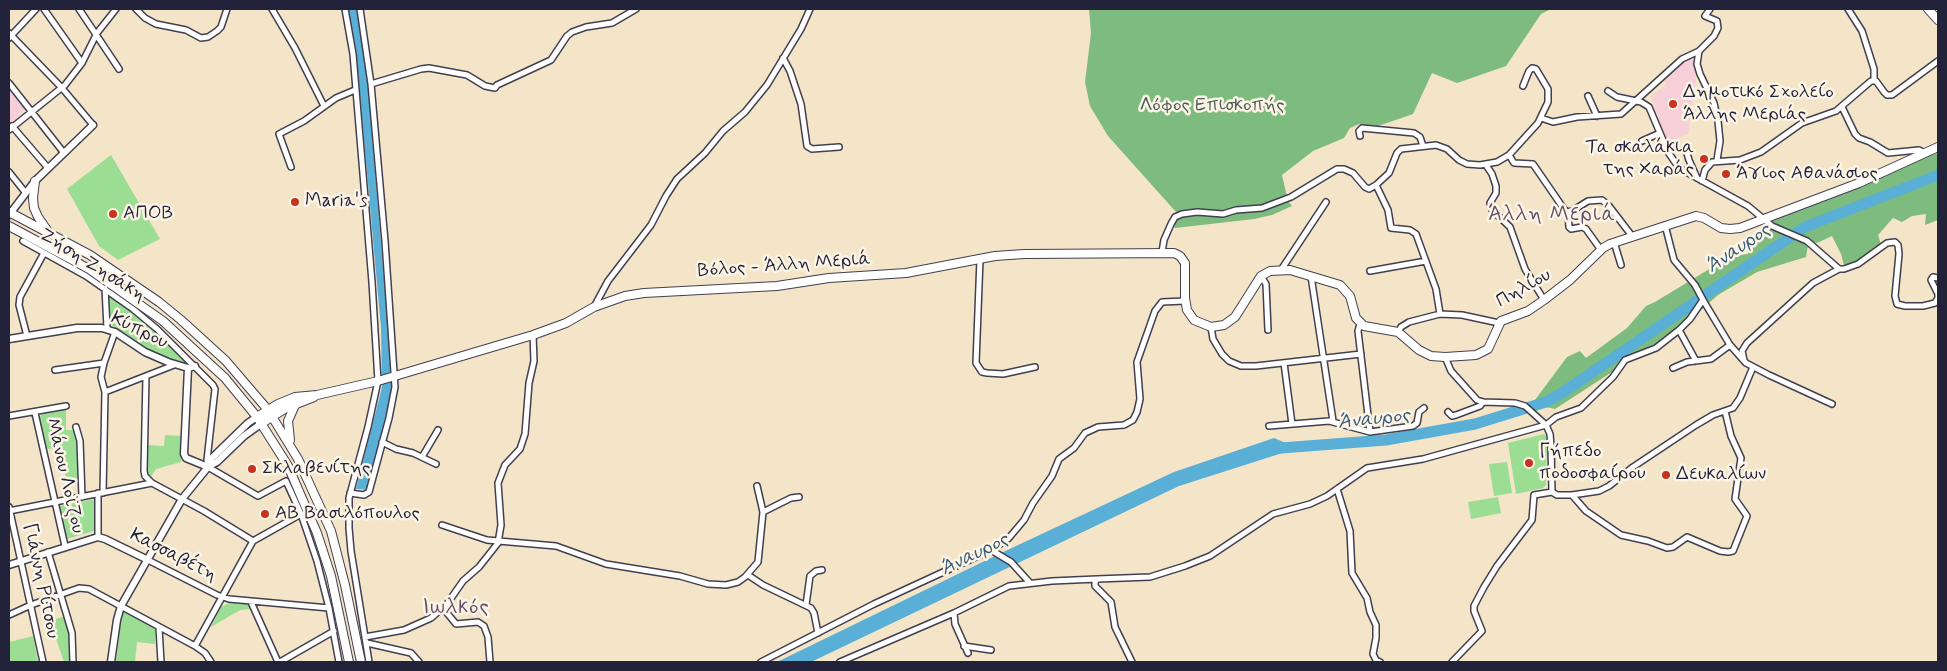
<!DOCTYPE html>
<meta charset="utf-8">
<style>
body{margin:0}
#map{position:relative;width:1947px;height:671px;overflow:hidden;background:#f4e4c8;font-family:Mynerve,sans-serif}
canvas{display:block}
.frame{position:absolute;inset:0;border:10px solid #22223b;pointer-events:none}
</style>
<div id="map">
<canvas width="1947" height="671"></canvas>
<div class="frame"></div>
</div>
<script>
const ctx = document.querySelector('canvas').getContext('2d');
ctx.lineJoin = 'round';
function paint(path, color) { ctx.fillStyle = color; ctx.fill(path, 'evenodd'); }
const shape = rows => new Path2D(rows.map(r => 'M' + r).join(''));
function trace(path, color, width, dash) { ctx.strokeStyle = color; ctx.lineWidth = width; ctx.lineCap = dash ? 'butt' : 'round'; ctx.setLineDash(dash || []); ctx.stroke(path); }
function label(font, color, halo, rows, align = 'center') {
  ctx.font = font + ' Mynerve,sans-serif'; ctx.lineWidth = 5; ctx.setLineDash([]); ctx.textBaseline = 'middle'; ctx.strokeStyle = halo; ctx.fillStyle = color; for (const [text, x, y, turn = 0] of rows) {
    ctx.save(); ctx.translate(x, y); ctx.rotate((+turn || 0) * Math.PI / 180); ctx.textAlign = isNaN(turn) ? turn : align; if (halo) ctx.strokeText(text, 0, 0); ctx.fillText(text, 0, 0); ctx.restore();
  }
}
const built = shape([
 [1693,58,1696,70,1696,77,1688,134,1667,142,1651,96,1666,85,1664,79,1682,63],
 [9,87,27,108,9,124]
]);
const green = shape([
 [111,155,160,239,118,260,99,246,67,189],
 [108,293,153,328,187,362,184,364,171,360,140,346,123,335,111,324,108,314],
 [66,410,66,430,74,430,76,438,79,478,66,480,62,451,45,448,38,417,41,416,41,414],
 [1544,434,1547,436,1546,485,1543,488,1516,494,1508,443],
 [165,435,182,436,181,462,156,469,150,478,146,473,146,445,164,446],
 [1507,462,1512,493,1494,496,1489,464],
 [1498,497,1501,513,1471,519,1468,502],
 [95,499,94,531,67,539,59,506],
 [231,602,248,604,250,609,240,610,211,627,221,607],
 [122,612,126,612,155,628,155,644,137,642,135,662,116,662],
 [65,616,70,632,71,662,64,662,50,621],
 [33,636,38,662,9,662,9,642]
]);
const forest = shape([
 [1089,9,1551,9,1541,14,1506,66,1457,83,1432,73,1413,114,1378,126,1359,124,1350,128,1344,138,1313,151,1282,175,1288,201,1292,206,1272,215,1254,219,1175,228,1173,224,1177,219,1176,212,1108,136,1090,106,1085,82,1091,33],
 [1938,153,1938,220,1925,225,1926,214,1912,216,1902,222,1893,218,1878,235,1881,244,1855,263,1849,265,1844,265,1841,254,1832,236,1817,243,1812,242,1808,245,1806,257,1757,272,1718,295,1683,326,1555,409,1532,404,1567,357,1580,351,1586,358,1627,328,1646,306,1655,302,1711,268,1722,257,1748,254,1750,244,1764,239,1761,230,1763,225,1801,208,1844,194,1925,157]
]);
const water = shape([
 [348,9,358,9,366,64,393,387,367,490,356,489,382,387,381,328,356,50],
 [1274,438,1298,448,1179,486,811,662,777,662,999,554,1174,472]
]);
const river = shape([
 [1281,448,1386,440,1475,424,1546,402,1562,393,1805,227,1938,175]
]);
const minor = shape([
 [44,9,82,63],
 [79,9,119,69],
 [136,9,145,18,156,24,186,30,201,38,208,37,217,31,221,27,227,9],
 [272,9,295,48,324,106],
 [345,9,353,54,372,282,378,381,368,427,349,498,349,528,351,551,369,662],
 [1710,9,1705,16,1717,21,1718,28,1714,36,1699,51,1697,64,1700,74,1714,103,1718,121,1720,141,1717,160],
 [1848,9,1862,31,1874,69,1874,80],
 [9,33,62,88,93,125],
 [9,38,36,9],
 [783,58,790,71,801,104,807,146,812,149,839,147],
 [9,83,64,153],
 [371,84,421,69,429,68,467,75,485,86,495,88,497,85,551,60,567,36,572,32,586,27,612,23,636,9],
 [1608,91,1617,97,1641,102,1649,107,1668,152,1679,168,1748,206,1772,226,1807,241,1839,269,1844,269,1858,264,1887,243,1895,242,1898,245,1899,254,1895,296,1897,304,1905,306,1923,306,1935,303,1938,298,1938,294,1931,280,1933,277,1938,278],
 [1588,96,1597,116],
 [1842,107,1855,134,1859,138,1870,142,1888,153,1919,150,1924,153],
 [1541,118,1553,122,1577,117,1621,114,1682,59,1699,51],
 [12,126,48,168],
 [9,130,65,85,82,63,97,33,116,9],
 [1360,136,1359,131,1362,128,1414,133,1420,137,1423,146],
 [1642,141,1660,133],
 [1686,150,1689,160,1697,178],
 [1509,155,1514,163,1533,164,1566,212,1572,211,1588,201,1602,200,1609,206,1632,236],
 [1486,165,1492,174,1496,186,1496,193,1490,203,1492,210,1510,227,1525,269,1544,300],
 [291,167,279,134,304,121,336,98,355,90],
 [9,172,25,192],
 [1702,181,1705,170,1712,162,1740,160,1761,152,1802,123,1836,111,1871,81,1876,81,1884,92,1887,95,1892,95,1938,61],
 [1376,185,1388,210,1391,228,1410,230,1416,234,1436,289,1440,314],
 [1568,212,1569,227,1571,229,1582,227,1586,229,1601,250],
 [23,241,86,276,133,309,157,329,213,385,215,389,207,460,208,467,258,496,286,481,301,514,317,561,329,608,339,662],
 [1614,242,1621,265],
 [1162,252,1164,240,1171,224,1175,217,1182,214,1197,212,1223,214,1236,210,1262,208,1291,197,1337,169,1344,169,1353,173,1365,187,1369,189,1376,185,1389,173,1397,153,1401,149,1436,145,1447,149,1459,160,1467,164,1480,165,1497,162,1509,155,1538,123,1548,102,1548,89,1536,69,1532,68,1529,71,1523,86],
 [980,259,976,363,982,372,987,373,1003,374,1035,367],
 [1281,270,1326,202],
 [1370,271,1426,261],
 [1261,276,1266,284,1268,330],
 [1311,276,1333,421],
 [105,288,107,328],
 [1703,300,1730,345,1746,363,1769,375,1832,404],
 [594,307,608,281,651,225,666,196,677,179,705,153,723,131,745,112,767,85,801,29,810,9],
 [1360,324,1358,331,1370,432],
 [1211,327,1213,339,1222,354,1229,361,1241,366,1256,366,1361,354],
 [1679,330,1696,361],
 [1398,332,1401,327,1409,322,1440,314,1462,315,1499,323],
 [27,336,19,305,20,297,44,253],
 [1445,357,1451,371,1477,400,1483,402,1515,403,1525,406,1546,425,1550,434,1551,446,1552,492],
 [1744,360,1742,351,1747,343,1813,283,1839,269],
 [1284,363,1292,424],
 [1673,368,1687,362,1711,359,1730,345],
 [55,370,104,363],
 [146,376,144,471,145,476,152,483],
 [105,392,174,365],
 [1448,412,1452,416,1456,415,1480,406,1483,402],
 [35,413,65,546],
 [9,416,66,406],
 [1269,426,1329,421,1370,432,1413,426,1417,423,1419,412,1424,408],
 [76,427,80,441,82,497],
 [382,442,396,449,413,453,436,464],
 [422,457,438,430],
 [1337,489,1350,531,1352,573,1367,598,1370,612,1376,625,1376,638,1373,654,1376,660,1380,662],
 [103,493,105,392,101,377,104,363,115,332],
 [350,493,364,495,369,492,389,418,395,387,385,241,371,84,360,9],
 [1572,495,1586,511,1621,535,1648,541,1667,548,1673,547,1687,537,1720,551,1728,552,1733,551,1747,516,1735,499,1741,458,1731,436,1725,411],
 [9,507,43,662],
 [9,511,152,483,204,511,253,541,301,514],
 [763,512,791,498,799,497],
 [442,525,487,540,556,546,606,564,680,576,708,584,726,585,738,582,745,577,758,562,763,512,757,486],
 [98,537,98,493],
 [991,550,1011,562,1030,583],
 [48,552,72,633,73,662],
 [146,559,217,595,229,599,329,608],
 [748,575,763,585,811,608,814,613,818,633],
 [251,602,278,662],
 [806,605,810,576,816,571,822,570],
 [443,608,456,624,478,622,484,626,488,637,490,662],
 [9,615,31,605,79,588,89,589,195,646,205,653,211,662],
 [159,628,161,662],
 [365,637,404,630,431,618,447,604,463,581,479,567,498,543,501,525,498,483,505,465,520,449,525,434,529,383,534,361,533,335],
 [367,643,411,653,419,662],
 [195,646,253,541],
 [964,646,991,650],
 [968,653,955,624,954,613,1009,586,1052,581,1097,579],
 [280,662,334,631],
 [761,662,874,604,991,550,1008,539,1024,520,1033,503,1052,476,1059,459,1074,448,1085,433,1098,427,1124,425,1133,420,1137,412,1140,399,1137,362,1155,311,1162,302,1185,301],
 [840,662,954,613],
 [1132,662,1115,627,1111,602,1095,586,1095,582,1097,579,1150,577,1185,566,1210,556,1273,514,1310,504,1327,496,1367,468,1423,459,1546,425,1556,417,1581,408,1613,377,1625,360,1656,348,1679,330,1690,319,1703,300,1695,285,1674,260,1665,225],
 [1452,662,1482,631,1474,611,1474,606,1484,587,1497,566,1532,520,1534,495,1552,492,1557,495,1572,495,1599,491,1609,486,1633,467,1696,425,1713,415,1733,408,1740,398,1753,367]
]);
const tertiary = shape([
 [9,215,35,181,93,125],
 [9,339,77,328,102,328,115,332,145,352,168,362,188,368,195,366],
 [188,368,184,454,186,458,208,467],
 [208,467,211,459,248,423,257,417],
 [9,565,98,537,105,539,146,559],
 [111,662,117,620,121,606,182,499,208,467,217,462,244,436,262,423]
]);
const secondary = shape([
 [1928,9,1938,20],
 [257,417,278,404,295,397,317,395,378,381,533,335,566,323,594,307,625,296,644,293,777,286,829,278,906,273,995,256,1024,254,1174,253,1180,256,1185,263,1185,298,1187,310,1194,320,1211,327,1224,325,1235,317,1261,276,1270,271,1290,270,1340,285,1350,296,1356,318,1364,326,1398,332,1419,350,1431,356,1445,357,1476,355,1488,349,1501,321,1528,311,1544,300,1570,280,1603,248,1610,244,1696,216,1704,218,1721,228,1730,229,1740,228,1859,183,1938,147],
 [262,423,286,408,314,397]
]);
const primary = shape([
 [35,181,33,198,34,208,38,217,47,230],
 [9,212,90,255,159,302,181,320,226,361,268,410,298,459,331,531,345,585,361,662],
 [9,226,89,269,163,321,225,378,257,417,288,466,317,533,331,576,349,662],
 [290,440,288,421,295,405]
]);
const markers = [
 [1673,104,5,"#c8321e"],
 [1704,159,5,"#c8321e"],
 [1726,174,5,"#c8321e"],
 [295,202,5,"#c8321e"],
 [113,214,5,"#c8321e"],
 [1529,463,5,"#c8321e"],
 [252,469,5,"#c8321e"],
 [1666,475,5,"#c8321e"],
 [265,514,5,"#c8321e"]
];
const poiNames = [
 ["Δημοτικό Σχολείο",1683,93],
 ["Άλλης Μεριάς",1683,115],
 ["Τα σκαλάκια",1694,148,"right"],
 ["της Χαράς",1694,170,"right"],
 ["Άγιος Αθανάσιος",1736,174],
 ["Maria's",305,202],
 ["ΑΠΟΒ",123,214],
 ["Γήπεδο",1539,452],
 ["ποδοσφαίρου",1539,474],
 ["Σκλαβενίτης",262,469],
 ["Δευκαλίων",1676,475],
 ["ΑΒ Βασιλόπουλος",275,514]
];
const parkNames = [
 ["Λόφος Επισκοπής",1212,106]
];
const streetNames = [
 ["Ζήση Ζησάκη",92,266,32],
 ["Βόλος - Άλλη Μεριά",784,266,-4],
 ["Πηλίου",1524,289,-30],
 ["Κύπρου",139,331,26],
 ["Μάνου Λοϊζου",64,476,77],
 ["Κασσαβέτη",173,556,27],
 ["Γιάννη Ρίτσου",40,581,78]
];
const waterNames = [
 ["Άναυρος",1739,249,-34],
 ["Άναυρος",1374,420,-6],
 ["Άναυρος",975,555,-26]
];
const quarterNames = [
 ["Άλλη Μεριά",1552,216],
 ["Ιωλκός",456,609]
];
paint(built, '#f6cfd8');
paint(green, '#9cdd94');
paint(forest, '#7dbc7e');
paint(water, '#59afd5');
trace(river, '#59afd5', 11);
trace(minor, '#423f50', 8);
trace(tertiary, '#423f50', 9);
trace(secondary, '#423f50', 10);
trace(primary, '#423f50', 10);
trace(minor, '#fff', 5);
trace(tertiary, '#fff', 6);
trace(secondary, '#fff', 8);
trace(primary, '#fff', 8);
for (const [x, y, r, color] of markers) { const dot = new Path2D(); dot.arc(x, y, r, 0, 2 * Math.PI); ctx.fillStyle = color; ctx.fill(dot); trace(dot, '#fcf5e5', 2); }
label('19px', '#22223b', '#fcf5e5', poiNames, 'left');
label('19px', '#475a56', '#fcf5e5', parkNames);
label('19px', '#22223b', '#fcf5e5', streetNames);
label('italic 20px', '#385a79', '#fcf5e5', waterNames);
ctx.letterSpacing = '1px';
label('21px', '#634e69', '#fcf5e5', quarterNames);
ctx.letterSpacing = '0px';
</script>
